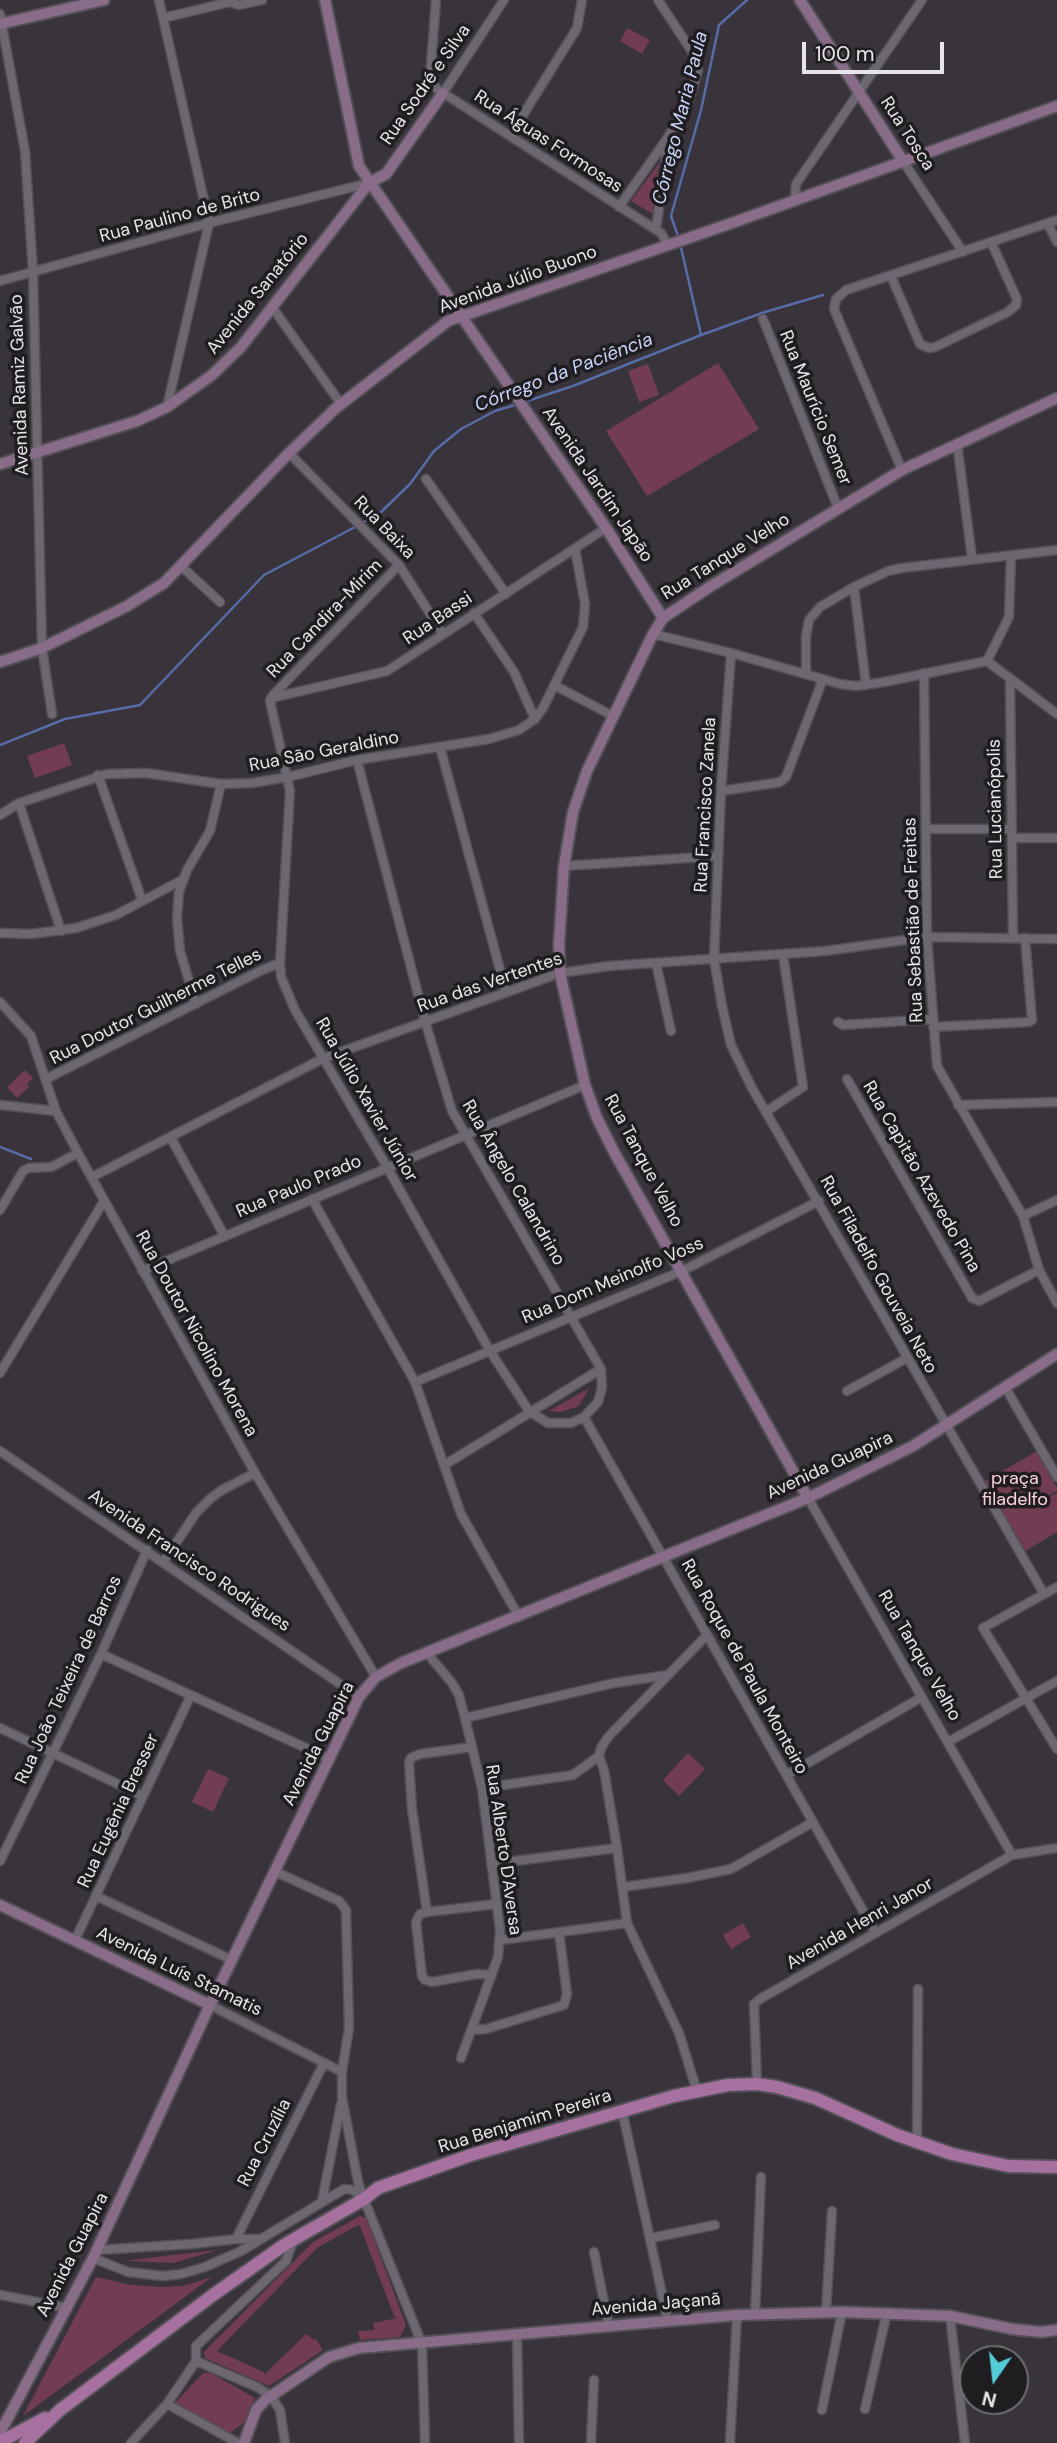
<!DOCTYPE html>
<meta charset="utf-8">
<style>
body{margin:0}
#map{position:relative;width:1057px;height:2443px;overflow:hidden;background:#39343c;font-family:"DM Sans",sans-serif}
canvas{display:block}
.north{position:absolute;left:959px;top:2345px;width:70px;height:70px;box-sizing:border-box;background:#1f1d20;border:2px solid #6f6d71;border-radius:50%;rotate:194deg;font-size:19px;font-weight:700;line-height:28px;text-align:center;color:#e8e5ea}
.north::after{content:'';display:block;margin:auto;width:24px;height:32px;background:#52ccd6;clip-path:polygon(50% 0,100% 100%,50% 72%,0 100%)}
.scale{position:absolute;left:802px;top:42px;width:142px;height:32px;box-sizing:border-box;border:4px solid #e8e5ea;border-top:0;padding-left:9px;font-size:21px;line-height:24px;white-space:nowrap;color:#e8e5ea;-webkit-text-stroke:5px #1f1d20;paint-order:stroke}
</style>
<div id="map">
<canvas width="1057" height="2443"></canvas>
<div class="north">N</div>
<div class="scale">100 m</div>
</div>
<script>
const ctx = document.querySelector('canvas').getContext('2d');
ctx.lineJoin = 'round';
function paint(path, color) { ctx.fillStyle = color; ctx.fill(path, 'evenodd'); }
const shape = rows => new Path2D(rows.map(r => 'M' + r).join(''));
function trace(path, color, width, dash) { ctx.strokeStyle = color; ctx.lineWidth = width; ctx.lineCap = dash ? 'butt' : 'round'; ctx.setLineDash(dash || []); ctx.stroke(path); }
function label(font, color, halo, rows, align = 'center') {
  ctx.font = font + ' "DM Sans",sans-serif'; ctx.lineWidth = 7; ctx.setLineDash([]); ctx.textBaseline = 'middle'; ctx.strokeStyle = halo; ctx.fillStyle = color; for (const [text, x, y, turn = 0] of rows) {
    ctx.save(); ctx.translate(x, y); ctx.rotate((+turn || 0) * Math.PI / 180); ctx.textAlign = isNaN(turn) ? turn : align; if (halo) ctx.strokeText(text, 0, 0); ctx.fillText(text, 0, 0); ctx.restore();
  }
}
const green = shape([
 [627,28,650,40,642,54,620,41],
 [659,163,653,214,631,201],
 [718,363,759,429,647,496,606,431],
 [648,364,659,395,639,402,628,371],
 [64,743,72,765,35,778,27,756],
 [25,1070,33,1078,27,1084,29,1087,17,1098,7,1087],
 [589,1388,579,1406,561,1412,549,1411],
 [1037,1451,1057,1488,1057,1491,1040,1501,1057,1493,1057,1532,1024,1552,985,1481],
 [688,1753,705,1769,679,1796,663,1780],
 [208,1769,229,1778,213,1812,192,1802],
 [743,1923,751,1937,731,1949,723,1935],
 [360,2216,366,2218,406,2325,400,2337,360,2340,358,2331,375,2330,373,2323,397,2318,394,2316,360,2226,358,2225,317,2248,217,2351,264,2372,264,2375,306,2334,314,2340,316,2339,323,2350,269,2386,205,2358,204,2352,313,2242],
 [218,2250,173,2263,125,2261,164,2256],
 [96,2277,132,2285,162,2287,183,2286,212,2277,23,2416],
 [203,2373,211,2373,255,2398,247,2420,229,2434,174,2404]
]);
const stream = shape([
 [678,236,671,216,701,110,719,25,747,0],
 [680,243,701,335],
 [524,402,573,386,701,335,765,312,823,295],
 [362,523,381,512,410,484,434,451,461,429,495,411,518,404],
 [0,745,65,719,140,705,264,575,357,526],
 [0,1147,31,1159]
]);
const street = shape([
 [159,0,209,223,167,407],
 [436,0,430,78,437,89,661,233,668,245],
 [0,14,25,151,33,272,42,648,52,714],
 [163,18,230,2,239,5,262,0],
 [443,93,504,0],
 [510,136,577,28,582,0],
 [903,161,963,252],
 [795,199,796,184,922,0],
 [619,207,664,143,687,107,698,70,697,62,691,50,658,0],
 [1048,224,1057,242],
 [656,229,666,159,664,143],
 [891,276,920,344,929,348,935,347,1008,312,1016,305,1017,299,991,242],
 [0,281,209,223,369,183],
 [272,307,341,404],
 [763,319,838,508],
 [957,443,972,558],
 [289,453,399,565,443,634],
 [902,470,834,309,836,299,846,290,1057,220],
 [426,479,506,594],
 [181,566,220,602],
 [854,587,866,685],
 [474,613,514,672,535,719],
 [653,634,731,653,840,684,856,686,884,682,987,661,1057,714],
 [731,653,721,791,714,959,722,1006,731,1045,752,1088,1044,1594],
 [987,661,1009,617,1011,555],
 [924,673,927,937,937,1066,1023,1216,1039,1270,1057,1303],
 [806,674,806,636,809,620,820,607,854,587,888,571,902,568,1057,550],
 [1010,680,1013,938],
 [554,685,613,716],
 [271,698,387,671,606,528],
 [440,747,506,992],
 [357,760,425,1021,452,1111,601,1369,602,1388,598,1402,584,1417,571,1423,548,1423,529,1411,490,1351,387,1167,295,1010,281,977,280,963,290,791,270,701,274,694,399,565],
 [98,775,142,900],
 [721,791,768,784,780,782,786,777,823,679],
 [19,803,61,931],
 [0,815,19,803,107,774,146,773,221,784,252,783,288,777,357,760,489,739,519,730,535,719,543,708,583,627,585,604,575,549],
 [927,829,1012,829],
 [1012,838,1057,838],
 [564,866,718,856],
 [0,933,31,934,76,928,116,915,182,880],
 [656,963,671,1031],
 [0,1002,31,1036,56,1111,78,1153,255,1473,376,1677],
 [196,1004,180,951,177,918,179,892,187,870,210,831,221,784],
 [838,1022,843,1025,933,1019],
 [933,1027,1029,1022,1032,1020,1025,938],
 [46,1079,262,970,280,963],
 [847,1079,972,1298,979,1301,1039,1270],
 [0,1105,56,1111],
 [958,1105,1057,1102],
 [767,1111,803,1087,783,955],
 [171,1138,224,1235],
 [92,1177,324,1058,560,973,609,966,825,951,927,937,1057,939],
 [312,1199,415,1382,461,1514,519,1617],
 [0,1210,23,1171,29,1168,51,1167,78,1153],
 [1023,1216,1057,1200],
 [142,1271,585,1085],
 [0,1373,104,1201],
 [415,1382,682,1271,819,1201],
 [1005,1387,1057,1477],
 [847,1391,907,1358],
 [584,1417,875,1932],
 [0,1451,359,1697],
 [446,1464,601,1369],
 [808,1498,1012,1855],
 [164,1561,196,1513,211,1498,222,1490,255,1473],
 [1057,1587,983,1628,1057,1749],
 [427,1653,452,1683,459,1695,465,1718,482,1788,500,1930,498,1957,461,2058],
 [101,1654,330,1759],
 [465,1718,614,1683,668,1675],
 [0,1728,143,1796],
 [948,1742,1057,1681],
 [787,1775,922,1697],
 [482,1788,573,1775,599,1756],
 [0,1861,101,1654,147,1550],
 [491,1864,617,1848],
 [274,1871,339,1901,346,1910,349,2028,342,2072,342,2097,358,2182,364,2199,422,2344,425,2443],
 [623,1887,687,1878,731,1869,813,1822],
 [96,1896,232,1960],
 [427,1912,412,1809,409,1762,411,1758,420,1754,472,1747],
 [75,1940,191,1695],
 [501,1940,627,1923],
 [492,1975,477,1974,432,1982,425,1980,422,1976,416,1922,420,1914,427,1912,497,1904],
 [210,2005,342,2072],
 [472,2030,486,2029,564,2005,567,1994,559,1932],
 [757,2084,754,2004,760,1999,1012,1855,1057,1848],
 [697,2091,679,2033,627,1923,617,1848,604,1770,599,1756,601,1748,608,1737,707,1635],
 [622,2110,668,2322],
 [917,2142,918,1989],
 [322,2201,341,2104],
 [651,2238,715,2225],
 [236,2239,324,2063],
 [97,2250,191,2244,236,2239,261,2239],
 [594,2252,609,2327],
 [93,2258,128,2272,163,2276,181,2274,205,2267,241,2251,344,2189,353,2190,364,2199],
 [0,2295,68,2308],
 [826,2312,832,2211],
 [755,2315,761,2177],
 [950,2316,965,2443],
 [517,2336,519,2443],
 [196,2361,257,2387,271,2396,280,2410,285,2443],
 [167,2404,238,2443],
 [865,2409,887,2312],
 [822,2410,842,2312],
 [131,2443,167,2404,196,2361,196,2346,286,2261,294,2239],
 [591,2443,594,2380],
 [730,2443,737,2315]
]);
const secondary = shape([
 [325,0,359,166,606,528,663,618],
 [800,0,903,161],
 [0,24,104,0],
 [0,464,137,421,167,407,212,375,241,347,369,183,386,174,443,93],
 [0,662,42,648,127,606,164,583,289,453,336,408,448,321,732,223,1057,106],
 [808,1498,614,1152,597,1118,585,1085,560,973,559,944,564,866,573,812,587,771,653,634,663,618,711,586,902,470,1057,398],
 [0,1905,210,2005],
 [0,2433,93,2258,210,2005,359,1697,376,1677,401,1663,808,1498,913,1446,1057,1354],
 [244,2443,256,2410,265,2400,329,2357,359,2348,737,2315,842,2312,950,2316,1012,2329,1041,2332,1057,2330]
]);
const primary = shape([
 [0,2442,45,2418],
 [25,2443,60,2410,213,2295,284,2245,364,2199,378,2188,471,2155,674,2096,728,2085,757,2084,777,2087,815,2098,897,2135,952,2154,1008,2166,1057,2167]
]);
const streetNames = [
 ["Rua Sodré e Silva",426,85,-55],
 ["Rua Tosca",907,134,57],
 ["Rua Águas Formosas",548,142,33],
 ["Rua Paulino de Brito",180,216,-15],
 ["Avenida Júlio Buono",518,280,-20],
 ["Avenida Sanatório",258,294,-51],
 ["Avenida Ramiz Galvão",20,385,-92],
 ["Rua Maurício Semer",815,408,68],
 ["Avenida Jardim Japão",597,485,56],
 ["Rua Baixa",384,528,46],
 ["Rua Tanque Velho",726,557,-32],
 ["Rua Candira-Mirim",325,619,-46],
 ["Rua Bassi",438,619,-34],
 ["Rua São Geraldino",324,752,-11],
 ["Rua Francisco Zanela",706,805,-87],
 ["Rua Lucianópolis",996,809,-91],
 ["Rua Sebastião de Freitas",914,920,-92],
 ["Rua das Vertentes",490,983,-19],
 ["Rua Doutor Guilherme Telles",156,1007,-27],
 ["Rua Júlio Xavier Júnior",366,1100,60],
 ["Rua Tanque Velho",643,1161,62],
 ["Rua Capitão Azevedo Pina",921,1177,60],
 ["Rua Ângelo Calandrino",513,1183,60],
 ["Rua Paulo Prado",299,1187,-23],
 ["Rua Filadelfo Gouveia Neto",878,1275,61],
 ["Rua Dom Meinolfo Voss",613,1281,-23],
 ["Rua Doutor Nicolino Morena",196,1334,61],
 ["Avenida Guapira",830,1466,-25],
 ["Avenida Francisco Rodrigues",189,1561,34],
 ["Rua Tanque Velho",919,1656,60],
 ["Rua Roque de Paula Monteiro",744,1667,61],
 ["Rua João Teixeira de Barros",69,1680,-65],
 ["Avenida Guapira",319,1744,-63],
 ["Rua Eugênia Bresser",119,1811,-65],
 ["Rua Alberto D'Aversa",503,1850,82],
 ["Avenida Henri Janor",860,1924,-30],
 ["Avenida Luís Stamatis",179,1972,26],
 ["Rua Benjamim Pereira",525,2122,-17],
 ["Rua Cruzília",265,2143,-63],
 ["Avenida Guapira",73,2255,-63],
 ["Avenida Jaçanã",656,2305,-5]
];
const parkNames = [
 ["praça",1015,1479],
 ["filadelfo",1015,1500]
];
const waterNames = [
 ["Córrego Maria Paula",681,118,-76],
 ["Córrego da Paciência",564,373,-21]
];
paint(green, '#723c52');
trace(stream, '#576ca6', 2.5);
trace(street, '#545057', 11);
trace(secondary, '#545057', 14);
trace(primary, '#545057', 16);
trace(street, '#6c6770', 8);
trace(secondary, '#896c88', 10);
trace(primary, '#a7719f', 12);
label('18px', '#e8e5ea', '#1f1d20', streetNames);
label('18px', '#fad1df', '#1f1d20', parkNames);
label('italic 19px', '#c9d6f9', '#1f1d20', waterNames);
</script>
